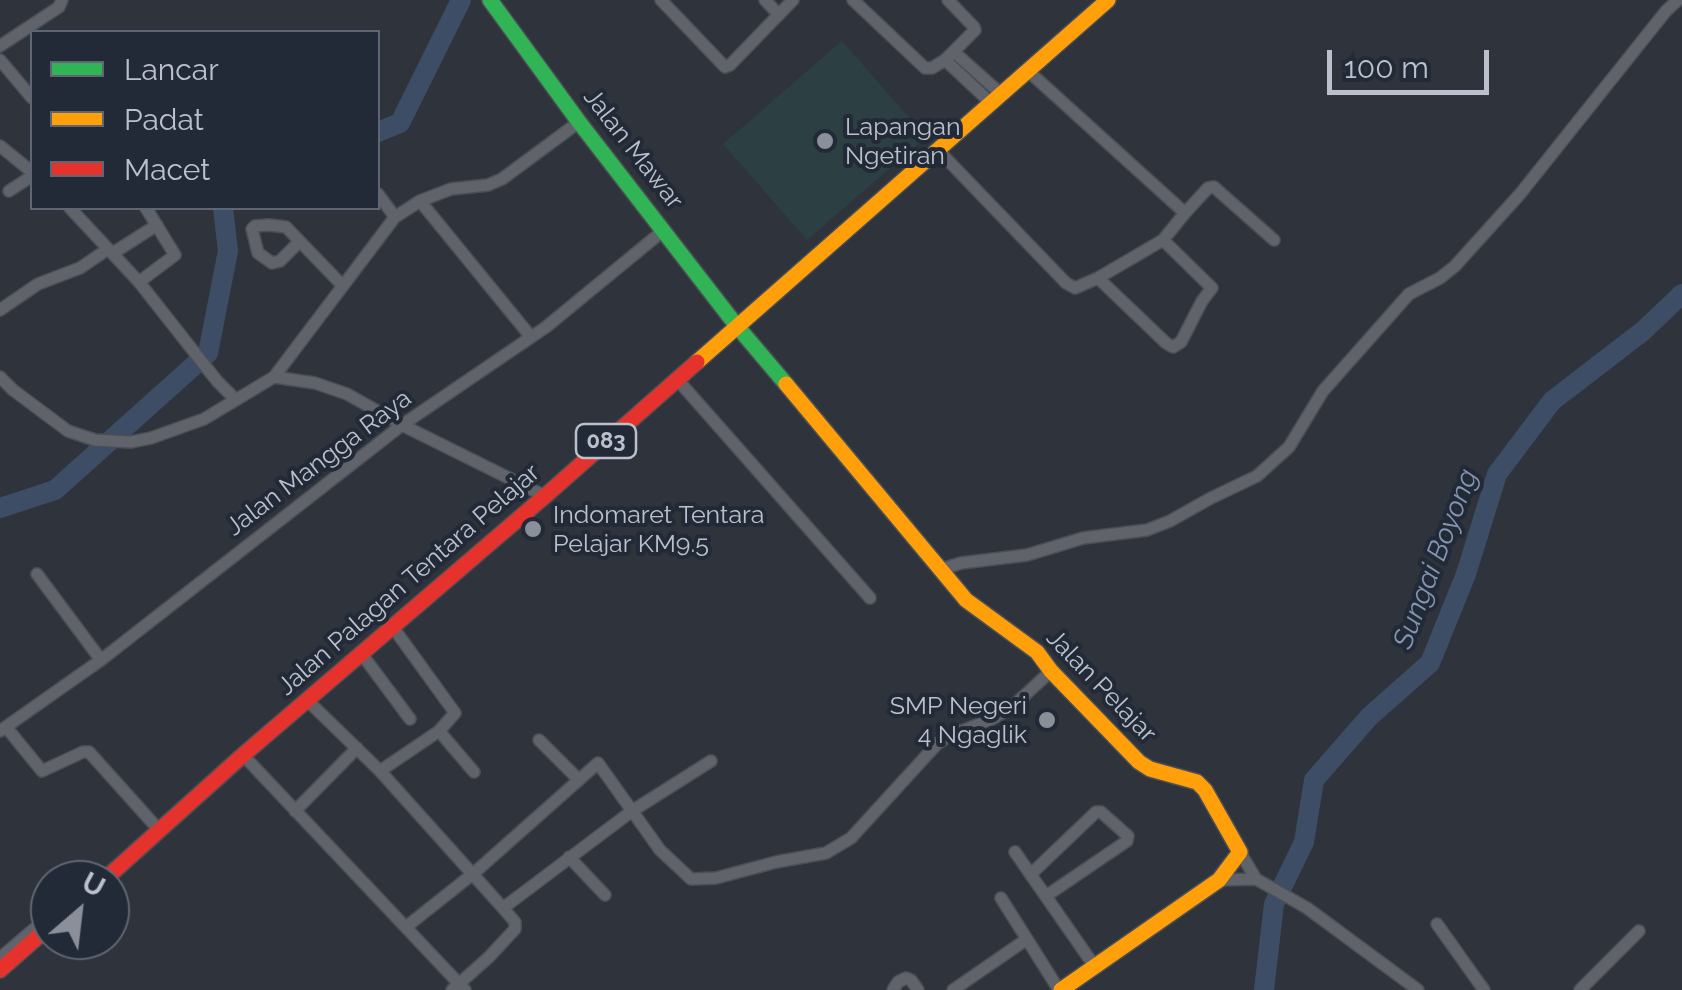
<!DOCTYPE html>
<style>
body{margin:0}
#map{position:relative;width:1682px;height:990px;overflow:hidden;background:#2f343c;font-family:Raleway,sans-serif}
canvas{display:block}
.legend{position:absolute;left:30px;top:30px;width:350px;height:180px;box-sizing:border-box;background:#222a37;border:2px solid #5f6673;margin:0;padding:12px 18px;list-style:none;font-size:30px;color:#bbc0cc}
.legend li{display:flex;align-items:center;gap:20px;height:50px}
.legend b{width:50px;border:2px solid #5f6673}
.north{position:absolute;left:30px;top:860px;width:100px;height:100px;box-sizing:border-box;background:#222a37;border:2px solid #5f6673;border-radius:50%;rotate:28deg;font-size:28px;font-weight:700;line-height:40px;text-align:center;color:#bbc0cc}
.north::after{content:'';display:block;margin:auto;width:35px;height:45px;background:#8a8f9a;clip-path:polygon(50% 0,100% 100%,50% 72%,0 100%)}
.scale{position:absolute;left:1327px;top:50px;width:162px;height:45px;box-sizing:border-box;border:5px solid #bbc0cc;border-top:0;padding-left:12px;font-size:30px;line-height:35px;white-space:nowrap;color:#bbc0cc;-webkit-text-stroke:8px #222a37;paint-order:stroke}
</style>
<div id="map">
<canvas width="1682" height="990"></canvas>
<ul class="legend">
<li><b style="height:12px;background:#30b455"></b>Lancar</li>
<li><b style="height:12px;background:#ff9f0a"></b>Padat</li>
<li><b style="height:12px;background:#e5322d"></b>Macet</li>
</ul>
<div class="north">U</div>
<div class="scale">100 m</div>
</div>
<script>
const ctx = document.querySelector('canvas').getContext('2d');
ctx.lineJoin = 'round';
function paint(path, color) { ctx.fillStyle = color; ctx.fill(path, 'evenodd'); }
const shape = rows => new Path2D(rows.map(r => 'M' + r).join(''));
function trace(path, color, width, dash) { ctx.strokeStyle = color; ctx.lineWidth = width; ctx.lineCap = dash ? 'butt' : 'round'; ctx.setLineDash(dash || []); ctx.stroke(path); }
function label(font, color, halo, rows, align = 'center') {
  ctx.font = font + ' Raleway,sans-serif'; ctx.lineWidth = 8; ctx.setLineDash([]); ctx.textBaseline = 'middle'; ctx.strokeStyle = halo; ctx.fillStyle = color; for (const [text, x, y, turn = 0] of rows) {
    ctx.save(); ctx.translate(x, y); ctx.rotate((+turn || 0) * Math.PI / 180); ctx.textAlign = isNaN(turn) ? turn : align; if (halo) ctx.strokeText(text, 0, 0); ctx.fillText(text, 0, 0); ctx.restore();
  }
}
const green = shape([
 [842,41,926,137,807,240,723,144]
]);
const river = shape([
 [378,132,400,123,461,0],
 [0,508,55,490,208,353,228,251,223,208],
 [1264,990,1274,904,1304,842,1314,780,1369,717,1430,663,1466,574,1497,474,1552,401,1643,331,1682,294]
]);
const street = shape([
 [661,0,725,67,730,65,793,0],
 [765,0,779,15],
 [853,0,925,68,932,68,945,60,975,30,974,27,948,0],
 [0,46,59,7,62,0],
 [954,52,1000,93],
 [0,60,32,98],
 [945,60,990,102],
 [0,146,32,172],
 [937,149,1066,283,1075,288,1098,278,1163,240,1185,213,1027,70],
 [9,191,32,176],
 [378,194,395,217],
 [420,201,531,337],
 [70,208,139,282,217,381,236,400],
 [1185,213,1208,188,1214,187,1274,240],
 [299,242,280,261,272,263,258,253,252,229,255,226,269,225,286,227,342,285],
 [113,253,157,225],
 [1098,278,1166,343,1173,347,1181,342,1202,301,1212,288,1163,240],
 [139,282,175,255,146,208],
 [0,310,38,284,80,268,108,249],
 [0,377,13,390,68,431,95,440,131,442,151,438,204,419,274,377,315,383,347,394,402,425,545,496],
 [274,377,395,217,420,201,451,189,488,185,502,179,579,122],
 [676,378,870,598],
 [939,570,961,563,1027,555,1083,538,1147,530,1170,521,1211,498,1257,476,1289,447,1323,391,1409,294,1440,278,1455,266,1520,194,1666,11,1678,0],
 [37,574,101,660],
 [361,653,410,719],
 [308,701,380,771,503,908],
 [6,727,42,771,83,752,89,752,159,830],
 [0,731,101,660,402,425,546,327,664,230],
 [439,731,474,772],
 [539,740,579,780],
 [243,755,465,990],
 [380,771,439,731,455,713,392,626],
 [295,811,357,748],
 [1015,852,1095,967],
 [1240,852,1256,879,1307,908,1418,990],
 [569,857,605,895],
 [1031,874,1096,812,1101,812,1128,836,1127,841,1046,896],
 [1219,880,1256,879],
 [1001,898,1059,990],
 [1437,924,1484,990],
 [406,927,474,873,598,763,660,850,691,879,716,878,776,862,826,853,851,838,937,744,949,736,992,719,1012,707,1051,671],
 [0,958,34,929],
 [452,990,489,957,515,929,515,922,503,908,632,811,711,761],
 [893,990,898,982,906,978,911,980,918,990],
 [953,990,1027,939],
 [1580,990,1639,931]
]);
const fast = shape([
 [490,0,579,122,736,325,786,384]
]);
const slow = shape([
 [697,362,1108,0],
 [786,384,966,600,1037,652,1051,671,1139,762,1150,769,1197,782,1205,790,1240,852,1219,880,1061,990]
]);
const jam = shape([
 [104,880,243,755,545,496,697,362],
 [0,970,50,926]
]);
const markers = [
 [825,141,10,"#8a8f9a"],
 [533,529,10,"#8a8f9a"],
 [1047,720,10,"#8a8f9a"]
];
const shields = [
 [606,441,60]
];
const shieldNames = [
 ["083",606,441]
];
const poiNames = [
 ["Lapangan",845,127],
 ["Ngetiran",845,156],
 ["Indomaret Tentara",553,515],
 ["Pelajar KM9.5",553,544],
 ["SMP Negeri",1027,706,"right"],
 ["4 Ngaglik",1027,735,"right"]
];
const streetNames = [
 ["Jalan Mawar",633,149,52],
 ["Jalan Mangga Raya",319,463,-37],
 ["Jalan Palagan Tentara Pelajar",409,580,-41],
 ["Jalan Pelajar",1101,686,46]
];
const waterNames = [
 ["Sungai Boyong",1436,559,-69]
];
paint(green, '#2c3f43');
trace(river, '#3e4d66', 20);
trace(street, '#4b4f55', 14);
trace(fast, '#4b4f55', 18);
trace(slow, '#4b4f55', 18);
trace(jam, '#4b4f55', 18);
trace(street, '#60636a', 11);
trace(fast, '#30b455', 15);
trace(slow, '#ff9f0a', 15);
trace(jam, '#e5322d', 15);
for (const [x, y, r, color] of markers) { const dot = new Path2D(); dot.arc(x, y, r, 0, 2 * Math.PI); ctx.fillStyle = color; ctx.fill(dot); trace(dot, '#222a37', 4); }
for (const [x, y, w] of shields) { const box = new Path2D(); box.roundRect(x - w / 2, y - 17, w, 34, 8); ctx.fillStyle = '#222a37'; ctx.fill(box); trace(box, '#bbc0cc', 2.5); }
label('bold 22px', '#bbc0cc', null, shieldNames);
label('25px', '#bbc0cc', '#222a37', poiNames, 'left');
label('25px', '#bbc0cc', '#222a37', streetNames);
label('italic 28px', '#8495b1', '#222a37', waterNames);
</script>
